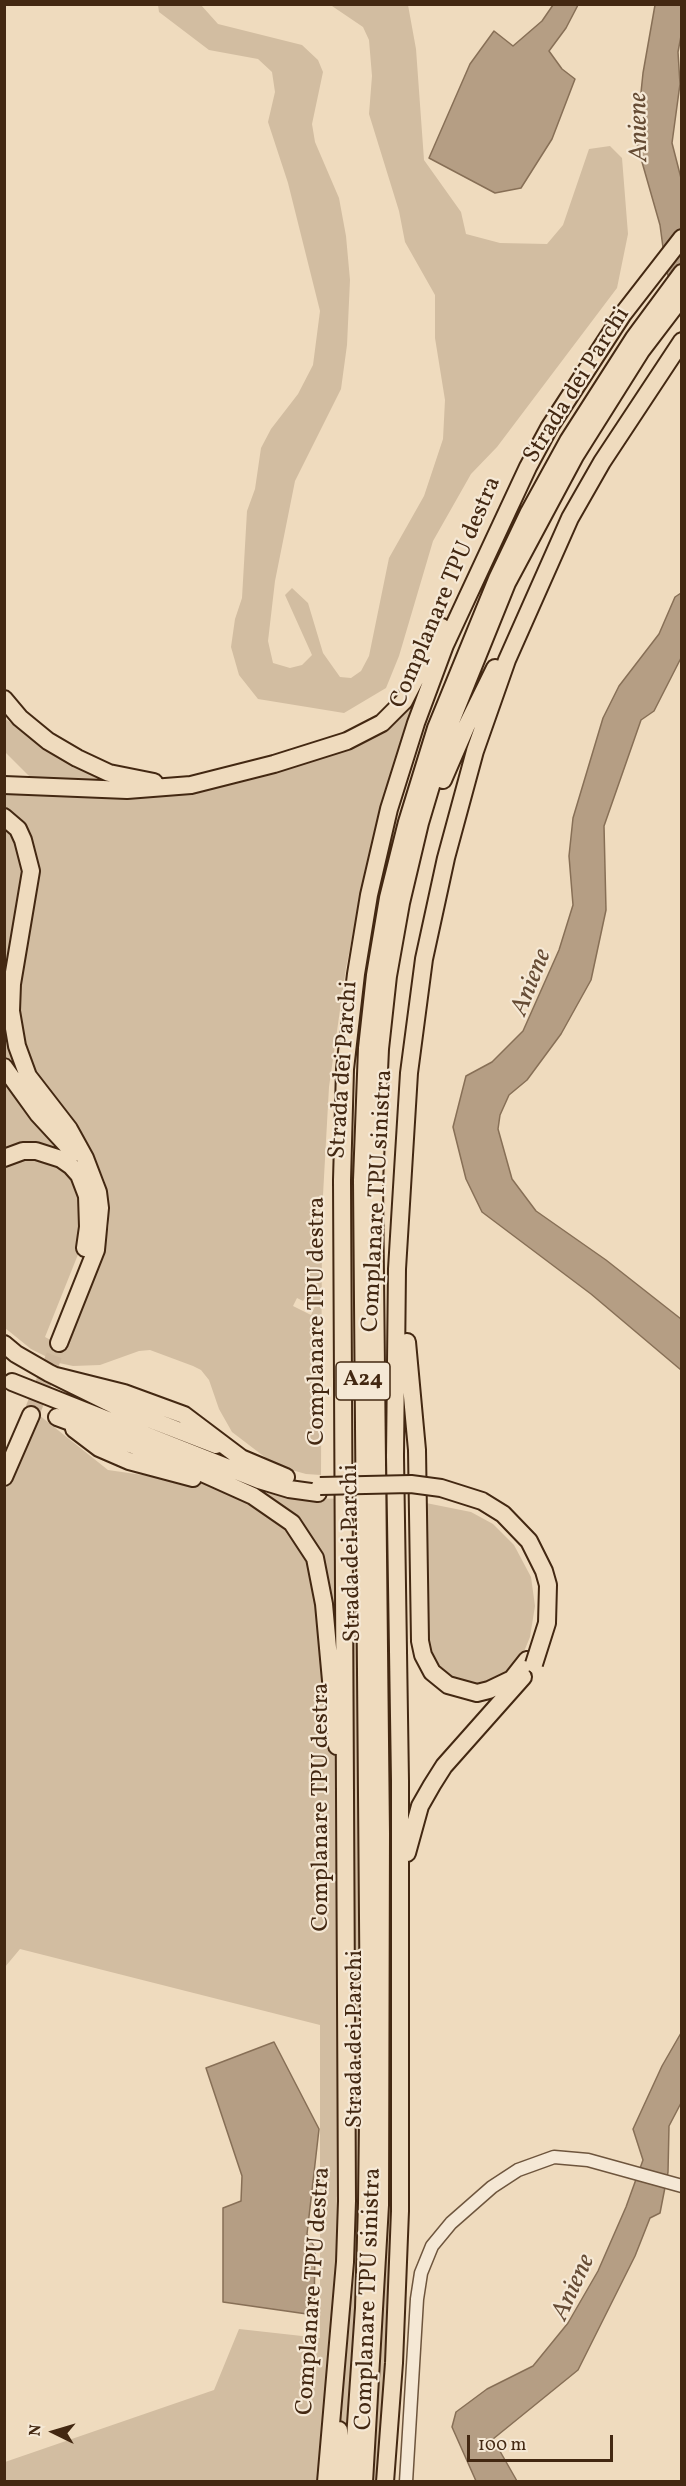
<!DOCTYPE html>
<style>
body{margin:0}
#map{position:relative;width:686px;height:2486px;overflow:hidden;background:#efdbbe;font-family:Vollkorn,serif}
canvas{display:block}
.frame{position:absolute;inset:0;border:6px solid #432812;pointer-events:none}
.north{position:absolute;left:24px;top:2402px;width:60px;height:60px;-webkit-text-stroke:4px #f5e8d5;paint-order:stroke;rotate:275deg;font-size:16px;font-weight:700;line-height:24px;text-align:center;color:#432812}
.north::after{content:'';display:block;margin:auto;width:21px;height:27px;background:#432812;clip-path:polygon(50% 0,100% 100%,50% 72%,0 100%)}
.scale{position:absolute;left:467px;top:2435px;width:146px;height:27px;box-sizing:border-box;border:3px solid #432812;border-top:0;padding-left:8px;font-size:18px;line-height:21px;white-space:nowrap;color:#432812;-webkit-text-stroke:4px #f5e8d5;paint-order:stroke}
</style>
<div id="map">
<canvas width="686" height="2486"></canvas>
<div class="frame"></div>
<div class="north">N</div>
<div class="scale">100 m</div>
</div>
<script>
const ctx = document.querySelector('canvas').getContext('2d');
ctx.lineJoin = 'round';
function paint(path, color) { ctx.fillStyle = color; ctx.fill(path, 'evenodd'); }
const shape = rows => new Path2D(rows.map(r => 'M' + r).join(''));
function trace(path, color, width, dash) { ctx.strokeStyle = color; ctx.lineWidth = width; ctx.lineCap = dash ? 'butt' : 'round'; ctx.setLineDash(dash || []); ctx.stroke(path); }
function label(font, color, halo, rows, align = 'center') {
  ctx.font = font + ' Vollkorn,serif'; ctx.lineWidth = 4.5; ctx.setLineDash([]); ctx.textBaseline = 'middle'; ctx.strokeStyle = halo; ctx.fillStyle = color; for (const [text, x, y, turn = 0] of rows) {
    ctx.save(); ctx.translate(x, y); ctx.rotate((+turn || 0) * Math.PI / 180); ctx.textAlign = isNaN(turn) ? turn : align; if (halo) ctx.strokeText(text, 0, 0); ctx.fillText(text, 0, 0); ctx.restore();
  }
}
const green = shape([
 [158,5,201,5,218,24,302,45,318,60,323,72,312,124,315,142,339,198,346,236,350,280,347,345,341,389,295,481,275,581,268,641,273,663,290,668,302,665,312,655,285,595,292,588,308,603,323,653,340,677,351,678,361,671,369,656,389,558,424,496,443,439,445,400,435,338,435,295,405,242,399,211,369,114,372,76,369,40,363,27,332,6,325,5,408,5,416,49,424,160,461,212,466,234,500,243,547,244,563,225,589,149,610,146,622,158,628,234,617,288,497,447,471,474,433,541,399,656,386,688,344,713,258,699,239,675,231,647,235,619,242,598,247,511,255,489,261,448,271,429,298,394,313,365,320,311,288,183,268,122,275,92,272,72,258,59,209,50,159,12],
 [418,696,372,847,361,893,346,968,329,1087,322,1213,321,1475,306,1474,288,1469,266,1458,232,1432,219,1409,209,1380,201,1370,193,1366,150,1350,139,1351,100,1365,73,1366,59,1363,31,1349,5,1328,5,1165,28,1157,67,1169,80,1191,81,1247,45,1337,64,1347,104,1248,109,1225,105,1182,95,1158,33,1070,18,1030,24,828,17,817,5,809,5,790,163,797,183,793,397,719],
 [306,1297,317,1302,311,1315,293,1306,297,1298,303,1301],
 [4,718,48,749,135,787,34,781,5,752],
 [5,827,17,842,23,868,5,982],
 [4,1017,10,1048,22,1077,8,1063,5,1054],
 [4,1081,69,1156,19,1145,5,1148],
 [39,1415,108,1470,302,1498,404,1500,410,2063,392,2481,5,2481,5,2462,214,2390,239,2329,320,2338,320,2025,20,1949,5,1967,5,1491],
 [426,1503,471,1512,493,1524,514,1545,531,1577,535,1606,530,1637,523,1654,503,1676,482,1686,444,1676,427,1648]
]);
const water = shape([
 [553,5,578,5,566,28,549,51,562,69,575,79,552,139,521,188,495,193,429,158,470,64,494,31,513,46,542,21,553,5],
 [655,5,681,5,681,36,678,52,680,84,672,143,682,182,681,309,666,270,660,225,636,141,643,73,655,5],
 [681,593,681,658,654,711,641,720,604,826,606,910,591,980,561,1034,527,1080,509,1095,500,1115,498,1129,512,1179,536,1211,606,1260,681,1319,681,1370,591,1294,482,1212,466,1179,453,1127,466,1076,492,1062,523,1031,559,950,573,905,569,856,573,818,603,718,619,686,659,634,675,597,681,593],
 [681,2033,681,2103,669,2126,668,2172,660,2213,650,2218,635,2256,578,2370,493,2439,517,2481,476,2481,452,2427,456,2412,487,2389,533,2366,568,2323,598,2271,626,2207,643,2160,633,2129,662,2066,681,2033],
 [274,2042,319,2129,307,2234,315,2248,314,2315,223,2302,223,2208,241,2201,242,2176,206,2068,274,2042]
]);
const highwayTunnel = shape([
 [31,1415,59,1343]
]);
const minor = shape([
 [406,2482,417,2299,421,2273,432,2246,451,2223,492,2187,518,2170,554,2157,588,2160,682,2186]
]);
const highway = shape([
 [4,699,20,718,48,741,77,758,109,773,154,782],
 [443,780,466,727,495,668],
 [4,785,127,790,191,785,274,764,347,741,382,723,404,701,442,627],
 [4,817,18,829,23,840,31,871,12,984,11,1011,17,1046,28,1076,69,1129,85,1158,98,1192,100,1208,96,1250,59,1343],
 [4,1067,38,1114,74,1153],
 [4,1158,23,1151,36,1151,61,1159,71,1166,79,1175,87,1196,88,1227,85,1248],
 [407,1342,417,1450,420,1641,423,1655,432,1672,448,1685,477,1693,489,1690,512,1679,527,1660],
 [4,1344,16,1354,49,1373,118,1407,216,1445],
 [56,1376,124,1393,184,1415,241,1458,286,1477],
 [12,1382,259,1480,289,1489,318,1493],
 [57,1417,173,1460,253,1496,292,1523,315,1558,324,1604,337,1746],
 [74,1429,99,1448,129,1461,193,1478],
 [4,1477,31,1415],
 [407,1853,420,1806,432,1785,444,1766,523,1677],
 [339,2430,341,2482],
 [326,2482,345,2262,347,2201,342,1180,345,1069,356,974,369,895,389,809,416,723,445,645,528,467,549,428,623,314,682,238],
 [352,2482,364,2308,367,2203,369,2040,362,1180,367,1048,375,975,388,898,407,822,436,728,497,579,529,512,568,441,634,338,682,273],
 [364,2482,380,2205,381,1833,374,1183,380,1049,388,976,401,903,420,823,448,729,507,583,575,456,641,351,682,297],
 [385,2482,394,2363,400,2211,400,1781,395,1456,397,1269,409,1073,424,959,446,858,475,751,507,660,570,518,602,462,682,341]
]);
const highwayBridge = shape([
 [320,1486,411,1484,441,1488,482,1501,503,1514,529,1541,544,1571,548,1585,547,1623,534,1664]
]);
const shields = [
 [363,1381,54]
];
const shieldNames = [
 ["A24",363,1381]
];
const streetNames = [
 ["Strada dei Parchi",578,386,-58],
 ["Complanare TPU destra",447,593,-67],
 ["Strada dei Parchi",345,1070,-86],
 ["Complanare TPU sinistra",379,1201,-87],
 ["Complanare TPU destra",319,1321,-90],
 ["Strada dei Parchi",353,1553,-91],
 ["Complanare TPU destra",323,1807,-90],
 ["Strada dei Parchi",357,2039,-90],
 ["Complanare TPU destra",315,2291,-86],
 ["Complanare TPU sinistra",370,2299,-88]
];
const waterNames = [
 ["Aniene",641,127,-91],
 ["Aniene",533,983,-68],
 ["Aniene",575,2288,-65]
];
paint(green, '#d2bda1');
paint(water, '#b59e84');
trace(water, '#876f56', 1.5);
trace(highwayTunnel, '#cdb79c', 16, [16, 8]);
trace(minor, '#6e553d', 15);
trace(highway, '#432812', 20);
trace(minor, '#f5e8d5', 12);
trace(highway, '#efdbbe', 16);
trace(highwayBridge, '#432812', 20, []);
trace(highwayBridge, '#efdbbe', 16);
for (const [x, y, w] of shields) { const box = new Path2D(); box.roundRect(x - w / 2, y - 19, w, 38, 4.5); ctx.fillStyle = '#f5e8d5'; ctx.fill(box); trace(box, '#432812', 1.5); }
label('bold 22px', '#432812', null, shieldNames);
label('24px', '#432812', '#f5e8d5', streetNames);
label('italic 26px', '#654b34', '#f5e8d5', waterNames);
</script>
